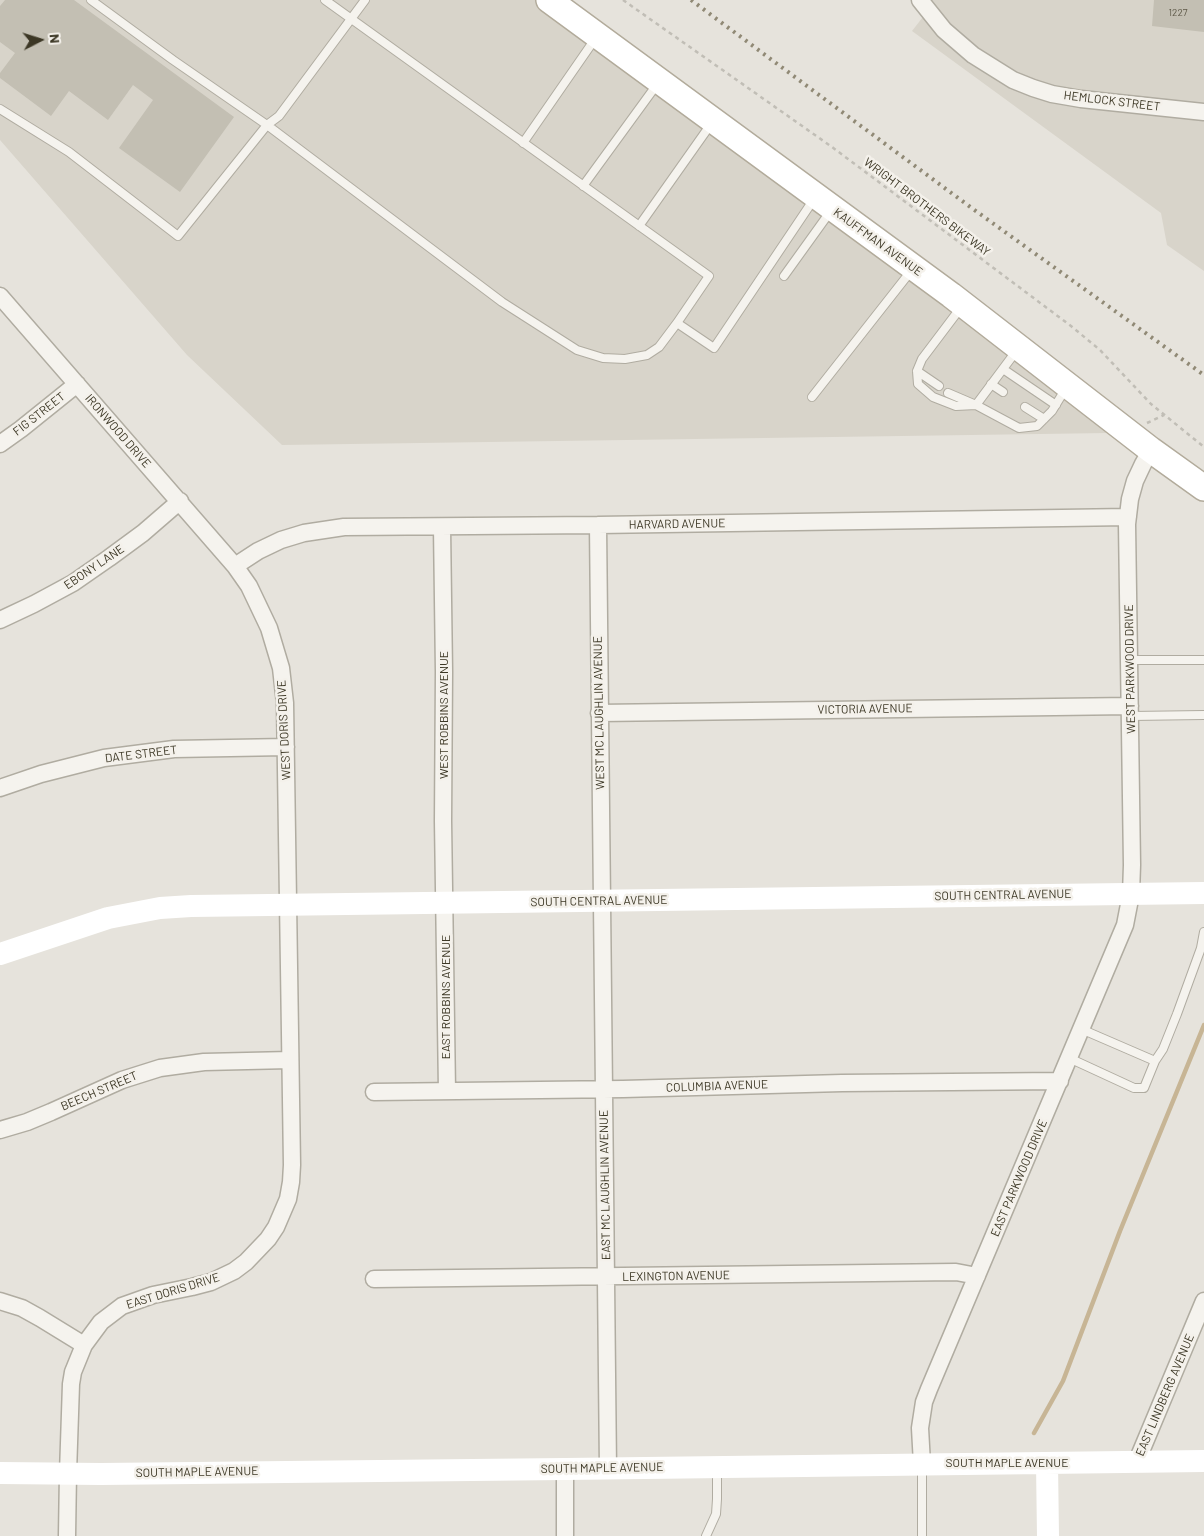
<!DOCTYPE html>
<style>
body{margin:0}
#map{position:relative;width:1204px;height:1536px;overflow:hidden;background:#e6e3dc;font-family:Barlow,sans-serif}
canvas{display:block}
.north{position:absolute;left:15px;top:15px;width:50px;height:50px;-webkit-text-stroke:4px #f4f1eb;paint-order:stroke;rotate:85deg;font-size:14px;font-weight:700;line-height:20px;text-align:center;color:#3c3725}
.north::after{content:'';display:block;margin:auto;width:18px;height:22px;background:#3c3725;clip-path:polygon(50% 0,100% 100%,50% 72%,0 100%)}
</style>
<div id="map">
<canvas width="1204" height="1536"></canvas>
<div class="north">N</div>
</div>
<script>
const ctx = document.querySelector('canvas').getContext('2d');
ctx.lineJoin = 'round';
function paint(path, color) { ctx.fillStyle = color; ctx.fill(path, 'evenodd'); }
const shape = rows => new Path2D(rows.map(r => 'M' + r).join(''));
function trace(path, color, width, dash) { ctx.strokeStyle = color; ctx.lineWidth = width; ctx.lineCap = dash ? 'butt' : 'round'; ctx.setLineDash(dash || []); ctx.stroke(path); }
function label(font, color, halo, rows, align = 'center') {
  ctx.font = font + ' Barlow,sans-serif'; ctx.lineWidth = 5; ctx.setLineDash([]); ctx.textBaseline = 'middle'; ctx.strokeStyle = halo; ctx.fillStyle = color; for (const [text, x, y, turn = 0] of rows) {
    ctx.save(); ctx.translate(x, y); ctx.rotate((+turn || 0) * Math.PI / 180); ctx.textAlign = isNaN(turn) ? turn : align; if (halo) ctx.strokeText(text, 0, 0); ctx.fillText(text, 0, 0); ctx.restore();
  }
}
const built = shape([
 [0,0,571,0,1123,412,1108,433,282,445,187,355,0,140],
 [930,0,1204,0,1204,271,1167,245,1161,213,912,31,933,4]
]);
const stream = shape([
 [1034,1433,1063,1381,1120,1231,1204,1025]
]);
const building = shape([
 [5,0,74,0,234,117,180,192,119,148,153,100,133,85,108,120,69,91,51,116,0,78,0,73,15,53,0,42,0,6],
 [1154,0,1204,0,1204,32,1152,26]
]);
const path = shape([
 [623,0,832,147,1071,326,1100,350,1151,404,1204,447],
 [1147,423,1164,415]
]);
const lane = shape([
 [91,0,173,60,267,125,502,302,577,350,603,358,625,359,647,355,659,347,677,323],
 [325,0,709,276,677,323,714,348,814,199],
 [0,109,69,152,178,236,267,125,279,116,365,0],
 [523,143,595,39],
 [583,186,658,83],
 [639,226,711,124],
 [784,276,830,212],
 [962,306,922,359,917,371,918,384,933,397,956,406,976,405,1017,350],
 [1003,369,1056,405],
 [917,371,939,386],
 [991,384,1003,392],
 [948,393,976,405,1019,428,1037,426,1052,411,1066,388],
 [812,397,911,271],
 [1025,407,1044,419],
 [1129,660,1204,660],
 [1131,716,1204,715],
 [1081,1029,1155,1061,1163,1049,1177,1014,1201,948,1204,932],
 [1069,1058,1134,1088,1144,1088,1155,1061],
 [706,1536,716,1514,717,1499,717,1468],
 [922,1536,922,1466]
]);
const street = shape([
 [920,0,944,30,973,55,1013,80,1033,88,1052,94,1081,99,1204,112],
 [0,296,235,566,249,586,269,628,281,668,285,703,292,1165,291,1182,288,1199,276,1227,268,1239,246,1262,234,1271,211,1282,192,1287,153,1295,122,1306,101,1322,84,1345,73,1372,71,1384,68,1473,67,1536],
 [0,444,21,429,77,384],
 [598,525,608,1468],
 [442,527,444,672,443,821,447,1091],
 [235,566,258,551,281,540,304,533,344,527,598,525,1128,517],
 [0,620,34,604,73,583,109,558,143,533,180,501],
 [599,713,1130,706],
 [0,788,41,774,104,758,174,749,286,747],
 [374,1092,623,1089,842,1083,1060,1081],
 [0,1130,27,1122,51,1112,122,1080,160,1068,204,1062,290,1060],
 [374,1279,956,1272,977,1276],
 [0,1301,22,1308,40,1318,84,1345],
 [1137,1461,1204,1301],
 [922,1464,920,1428,924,1402,929,1389,1125,925,1131,894,1132,865,1127,524,1130,499,1135,481,1143,464,1151,450],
 [565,1469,565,1536]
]);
const secondary = shape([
 [0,954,108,918,160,908,191,906,1204,893],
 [1047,1463,1048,1536],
 [0,1473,101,1474,565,1469,1204,1461]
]);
const primary = shape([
 [549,0,951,295,1151,450,1204,488]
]);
const rail = shape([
 [691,0,973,209,1204,375]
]);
const numberNames = [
 ["1227",1178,13]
];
const streetNames = [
 ["HEMLOCK STREET",1112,101,7],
 ["WRIGHT BROTHERS BIKEWAY",927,207,37],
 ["KAUFFMAN AVENUE",878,242,36],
 ["FIG STREET",39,414,-38],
 ["IRONWOOD DRIVE",118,431,49],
 ["HARVARD AVENUE",677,524,-1],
 ["EBONY LANE",94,567,-34],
 ["WEST PARKWOOD DRIVE",1130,669,-91],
 ["VICTORIA AVENUE",865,709,-1],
 ["WEST MC LAUGHLIN AVENUE",599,713,-91],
 ["WEST ROBBINS AVENUE",444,715,-90],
 ["WEST DORIS DRIVE",284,730,-93],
 ["DATE STREET",141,754,-7],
 ["SOUTH CENTRAL AVENUE",1003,895,-1],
 ["SOUTH CENTRAL AVENUE",599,901,-1],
 ["EAST ROBBINS AVENUE",446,997,-90],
 ["COLUMBIA AVENUE",717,1086,-2],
 ["BEECH STREET",99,1091,-23],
 ["EAST PARKWOOD DRIVE",1019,1178,-67],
 ["EAST MC LAUGHLIN AVENUE",605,1185,-91],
 ["LEXINGTON AVENUE",676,1276,-1],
 ["EAST DORIS DRIVE",173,1291,-17],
 ["EAST LINDBERG AVENUE",1165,1395,-67],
 ["SOUTH MAPLE AVENUE",1007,1463],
 ["SOUTH MAPLE AVENUE",602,1468,-1],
 ["SOUTH MAPLE AVENUE",197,1472,-1]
];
paint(built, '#d8d4ca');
trace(stream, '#c7b595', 4.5);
paint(building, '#c3bfb3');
trace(lane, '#b0aca1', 10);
trace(street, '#b0aca1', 19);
trace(primary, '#b2ab9b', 28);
trace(path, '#c1beb6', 2.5, [4, 4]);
trace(lane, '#f5f3ee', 8);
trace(street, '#f5f3ee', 16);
trace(secondary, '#fff', 22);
trace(primary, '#fff', 25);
trace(rail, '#908975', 4, [2.5, 5]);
label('10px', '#5e5948', null, numberNames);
label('12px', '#3c3725', '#f4f1eb', streetNames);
</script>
